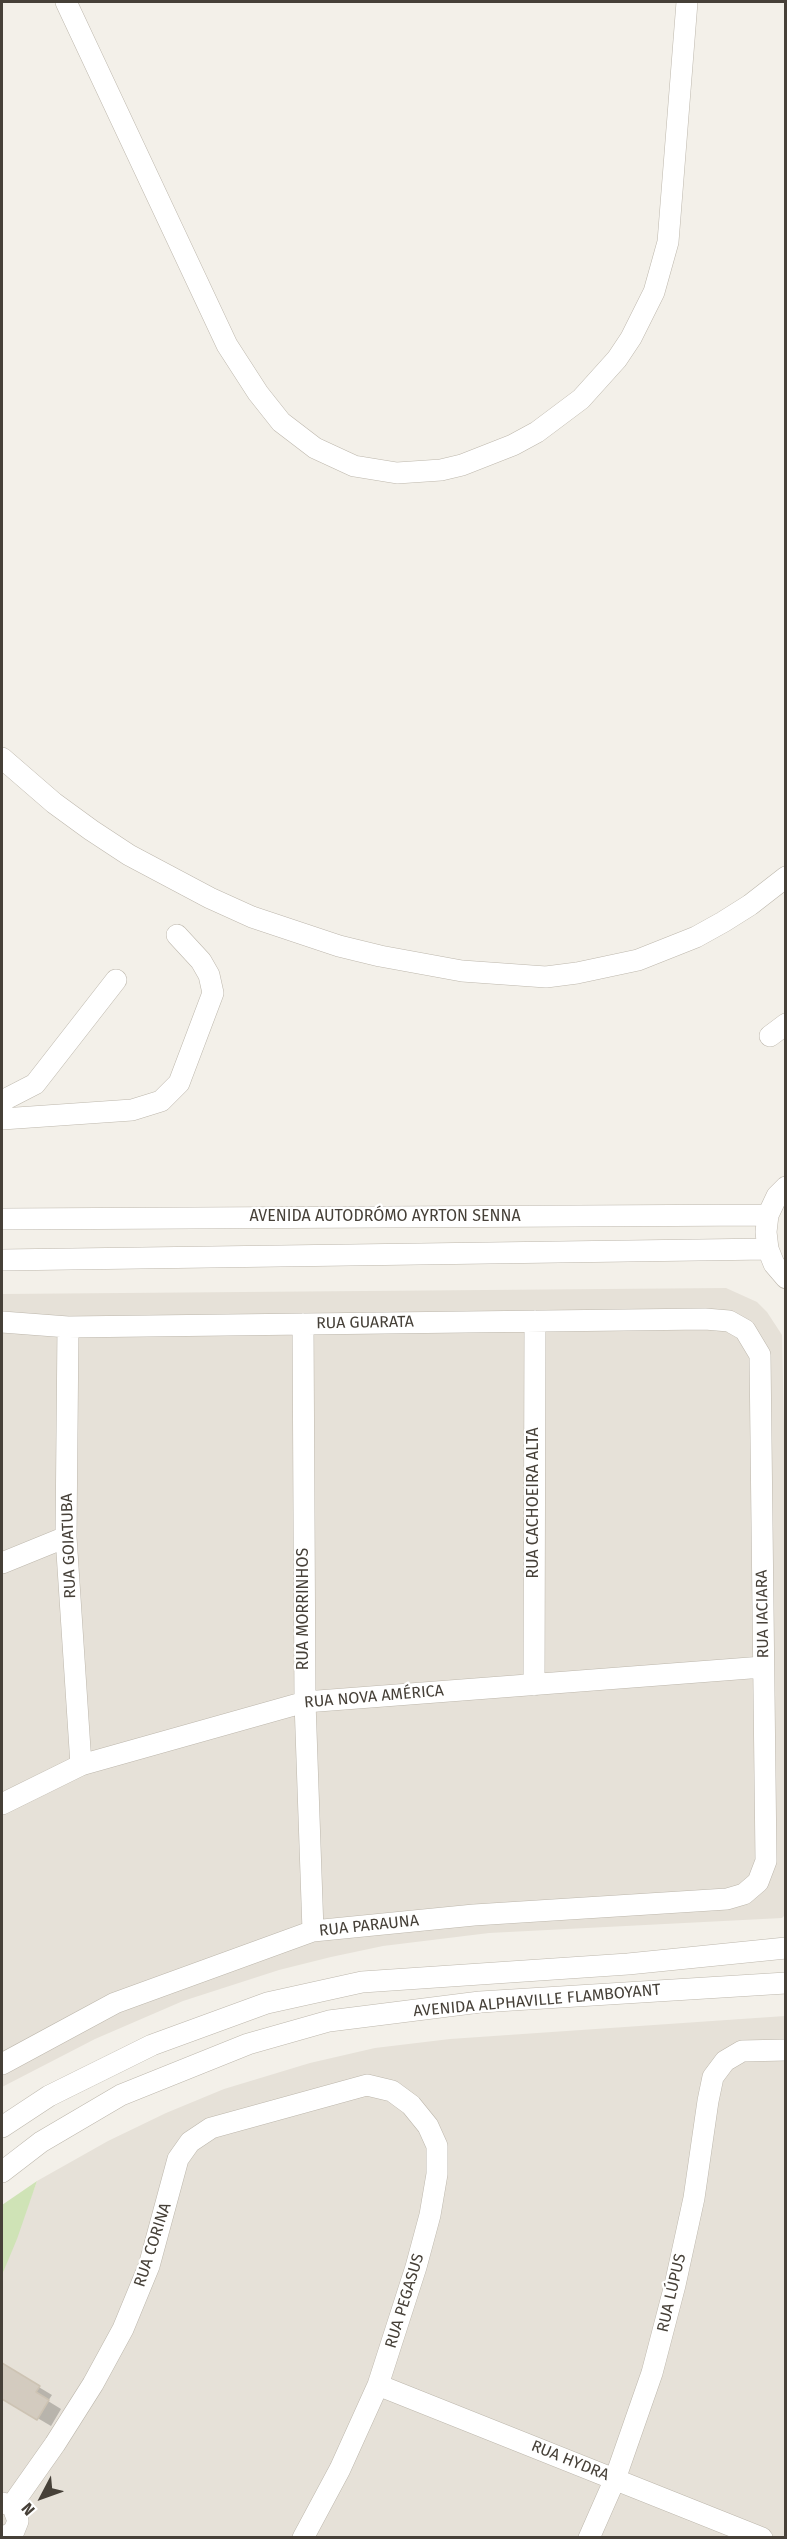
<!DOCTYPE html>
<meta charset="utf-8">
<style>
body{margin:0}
#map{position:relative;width:787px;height:2539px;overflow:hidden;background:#f3f0e9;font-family:"Fira Sans",sans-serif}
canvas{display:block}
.frame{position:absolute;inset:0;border:3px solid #464038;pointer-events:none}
.north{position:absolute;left:12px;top:2467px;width:60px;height:60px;-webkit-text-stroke:4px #fff;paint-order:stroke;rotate:229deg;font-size:16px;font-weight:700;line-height:24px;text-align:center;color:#464038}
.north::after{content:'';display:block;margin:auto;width:21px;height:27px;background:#464038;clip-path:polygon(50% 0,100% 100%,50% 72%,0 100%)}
</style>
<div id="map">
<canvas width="787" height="2539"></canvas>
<div class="frame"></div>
<div class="north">N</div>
</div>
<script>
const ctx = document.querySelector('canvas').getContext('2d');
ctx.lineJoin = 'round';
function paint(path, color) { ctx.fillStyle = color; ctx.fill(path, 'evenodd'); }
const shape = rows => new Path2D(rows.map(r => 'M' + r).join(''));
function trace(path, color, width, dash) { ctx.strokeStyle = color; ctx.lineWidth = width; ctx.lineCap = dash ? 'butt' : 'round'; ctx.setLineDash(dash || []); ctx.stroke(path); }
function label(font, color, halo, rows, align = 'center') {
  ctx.font = font + ' "Fira Sans",sans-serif'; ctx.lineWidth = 4.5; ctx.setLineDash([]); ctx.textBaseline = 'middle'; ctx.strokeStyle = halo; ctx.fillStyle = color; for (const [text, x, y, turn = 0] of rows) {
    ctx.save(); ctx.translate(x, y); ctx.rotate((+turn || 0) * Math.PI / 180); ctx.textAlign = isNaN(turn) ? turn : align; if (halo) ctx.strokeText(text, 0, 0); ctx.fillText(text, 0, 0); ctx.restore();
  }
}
const residential = shape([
 [726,1288,757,1302,767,1312,782,1335,786,1518,786,1914,782,1918,489,1933,383,1946,331,1957,279,1970,183,2001,95,2039,2,2087,2,1294],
 [785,2016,785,2537,2,2538,2,2275,37,2181,108,2141,166,2113,224,2089,310,2063,375,2048,450,2039]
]);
const green = shape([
 [37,2181,17,2239,2,2275,2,2205]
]);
const shadow = shape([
 [2,2365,52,2395,48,2401,61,2409,51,2426,2,2397]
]);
const building = shape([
 [2,2363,40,2386,36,2392,49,2400,37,2420,2,2399,2,2363]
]);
const minor = shape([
 [66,2,227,345,258,393,281,422,315,448,354,466,397,473,441,470,462,465,513,445,537,432,581,399,617,359,631,338,654,292,668,242,687,2],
 [2,758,54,803,91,830,129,855,210,898,252,917,339,946,380,956,462,971,546,977,577,973,638,960,696,937,723,922,750,905,786,877],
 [770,1036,786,1024],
 [2,1101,35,1084,116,980],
 [2,1119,132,1110,161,1101,179,1083,213,993,209,975,201,961,177,935],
 [786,1187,777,1196,768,1215,766,1232,768,1249,774,1264,786,1278],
 [2,1219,768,1215],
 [2,1260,768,1249],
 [2,1322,68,1327,705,1319,729,1321,745,1330,760,1355,766,1861,758,1882,744,1894,727,1899,474,1915,313,1931,115,2003,2,2064],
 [303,1324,305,1702,313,1931],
 [68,1327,66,1537,81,1765],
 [2,1563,66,1537],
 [534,1685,535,1321],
 [2,1804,81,1765,305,1702,763,1667],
 [2,2127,49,2096,152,2045,267,2003,362,1982,628,1964,786,1948],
 [2,2172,41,2142,121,2095,248,2044,329,2021,480,2002,786,1983],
 [378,2385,762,2538],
 [2,2503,12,2505,18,2521,14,2531,3,2538],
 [12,2505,55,2444,93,2384,123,2329,149,2266,178,2159,190,2142,211,2128,367,2085,392,2091,411,2105,428,2126,437,2146,437,2174,430,2215,416,2267,378,2385,340,2469,303,2538],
 [589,2538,615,2479,652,2373,675,2285,694,2198,708,2101,713,2077,725,2061,742,2051,786,2050]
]);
const streetNames = [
 ["AVENIDA AUTODRÓMO AYRTON SENNA",385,1217],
 ["RUA GUARATA",365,1323,-1],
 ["RUA CACHOEIRA ALTA",534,1503,-90],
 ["RUA GOIATUBA",69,1546,-92],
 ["RUA MORRINHOS",304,1609,-90],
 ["RUA IACIARA",763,1614,-91],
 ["RUA NOVA AMÉRICA",374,1697,-5],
 ["RUA PARAUNA",369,1926,-6],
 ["AVENIDA ALPHAVILLE FLAMBOYANT",537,2001,-5],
 ["RUA CORINA",153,2245,-72],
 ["RUA LÚPUS",672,2293,-77],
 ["RUA PEGASUS",405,2301,-73],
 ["RUA HYDRA",570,2461,22]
];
paint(residential, '#e6e1d8');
paint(green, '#cfe3b6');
paint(shadow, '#0003');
paint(building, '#d3cbbf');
trace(building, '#cdc3b3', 1.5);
trace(minor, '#bdb7ac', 22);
trace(minor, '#fff', 21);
label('16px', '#464038', '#fff', streetNames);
</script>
